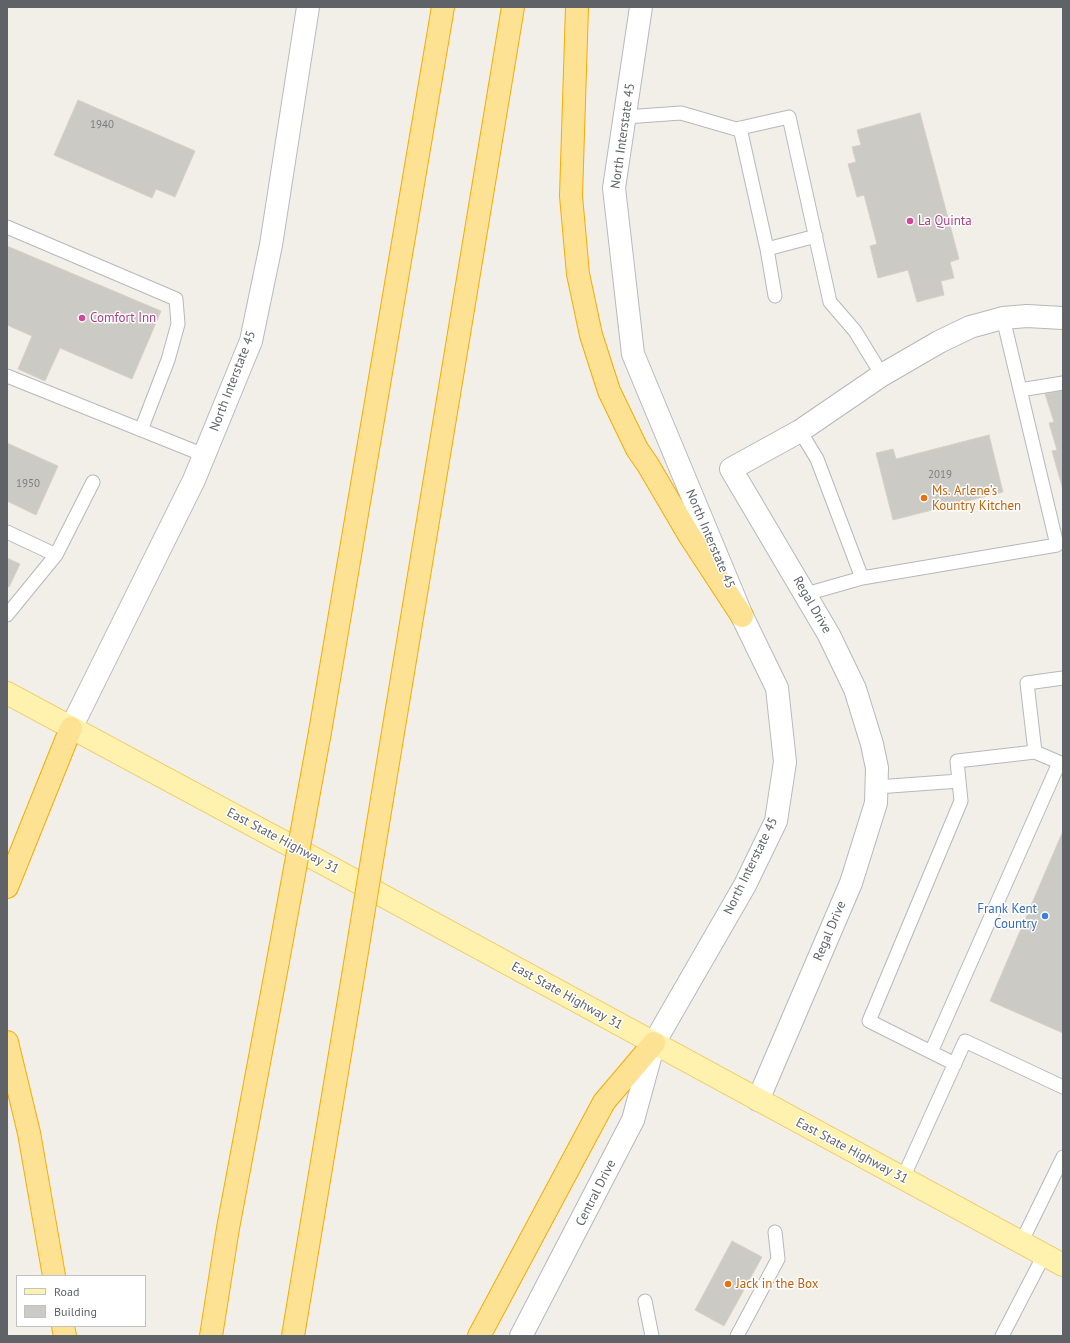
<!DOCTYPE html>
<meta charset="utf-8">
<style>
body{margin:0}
#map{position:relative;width:1070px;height:1343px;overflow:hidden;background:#f1efe8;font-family:"PT Sans",sans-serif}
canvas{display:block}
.frame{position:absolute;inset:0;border:8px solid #5f6368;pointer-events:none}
.legend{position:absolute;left:16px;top:1275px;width:130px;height:52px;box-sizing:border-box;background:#fff;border:1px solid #bfc1c3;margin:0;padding:5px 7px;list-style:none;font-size:12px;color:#5f6368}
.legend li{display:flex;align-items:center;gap:8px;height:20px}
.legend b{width:20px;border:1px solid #bfc1c3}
</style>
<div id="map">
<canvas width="1070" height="1343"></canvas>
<div class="frame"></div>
<ul class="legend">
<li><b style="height:5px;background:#fff2af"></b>Road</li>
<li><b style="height:11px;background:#cccac5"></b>Building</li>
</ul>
</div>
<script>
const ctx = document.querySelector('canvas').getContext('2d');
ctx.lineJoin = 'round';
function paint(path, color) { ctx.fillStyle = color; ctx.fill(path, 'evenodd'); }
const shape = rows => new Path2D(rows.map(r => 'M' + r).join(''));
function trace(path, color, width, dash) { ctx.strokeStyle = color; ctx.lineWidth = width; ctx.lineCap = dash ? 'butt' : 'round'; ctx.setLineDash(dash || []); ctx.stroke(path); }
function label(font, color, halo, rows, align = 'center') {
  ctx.font = font + ' "PT Sans",sans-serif'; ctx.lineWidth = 3; ctx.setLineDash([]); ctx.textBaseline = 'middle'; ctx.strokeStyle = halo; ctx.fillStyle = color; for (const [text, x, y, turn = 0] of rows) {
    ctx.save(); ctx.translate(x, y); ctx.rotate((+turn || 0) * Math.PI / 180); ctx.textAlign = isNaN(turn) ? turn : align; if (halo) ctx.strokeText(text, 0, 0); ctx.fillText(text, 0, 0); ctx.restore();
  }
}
const building = shape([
 [78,100,195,151,175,197,156,189,152,198,54,155,78,100],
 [920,113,959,259,950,262,954,278,941,281,944,295,917,302,908,270,878,278,870,246,877,244,864,195,857,197,848,164,856,162,852,147,861,145,857,130,920,113],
 [7,246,161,311,132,379,60,348,45,381,18,369,32,336,7,325,7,246],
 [1063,390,1063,490,1052,451,1057,450,1049,423,1054,422,1045,394,1063,390],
 [989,435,1003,492,893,520,876,453,893,449,896,459,989,435],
 [7,443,58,466,36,515,7,501,7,443],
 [7,558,20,564,9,587,7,586,7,558],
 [1063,831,1063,1033,990,1001,1063,831],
 [732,1241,762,1257,724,1326,695,1310,732,1241]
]);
const lane = shape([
 [625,117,681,113,736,129,789,117,830,302,855,331,882,375],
 [740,128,767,249,816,236],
 [7,227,176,299,178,324,168,360,141,430],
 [767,249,775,296],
 [7,376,204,455],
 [1020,390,1063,383],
 [800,431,817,459,862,578],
 [7,532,56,555,93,482],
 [806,594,862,578,1057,545,1003,318],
 [7,615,56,555],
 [1035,752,1027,683,1063,678],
 [877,787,959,781],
 [931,1052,1059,763],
 [955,1064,869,1021,961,801,957,761,1035,752,1063,764],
 [903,1178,965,1041,1063,1087],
 [1021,1243,1063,1157],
 [645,1301,652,1336],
 [737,1336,778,1259,775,1232],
 [1002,1336,1044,1255]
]);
const street = shape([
 [758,1100,851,883,876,803,877,768,872,744,855,689,829,635,731,469,800,431,882,375,939,342,970,327,1003,318,1027,316,1063,318],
 [521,1336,633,1120,654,1043]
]);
const secondary = shape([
 [641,7,614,188,633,354,742,616,777,688,785,762,776,821,745,885,654,1043],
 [71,728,194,480,251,341,271,245,308,7]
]);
const primary = shape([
 [7,693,282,841,1063,1265]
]);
const highway = shape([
 [577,7,571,196,578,274,591,335,609,391,637,449,648,465,689,535,742,616],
 [320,732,443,7],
 [382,799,513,7],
 [7,887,71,728],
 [7,1042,29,1133,54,1276],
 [63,1326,65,1336],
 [211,1336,228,1228,278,961],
 [293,1336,353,976],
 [479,1336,604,1102,654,1043]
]);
const highwayBridge = shape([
 [278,961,320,732],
 [353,976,382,799]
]);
const markers = [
 [910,221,4,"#d1479c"],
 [82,318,4,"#d1479c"],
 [924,498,4,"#e8710a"],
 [1045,916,4,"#3f7fe0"],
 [728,1284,4,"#e8710a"]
];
const numberNames = [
 ["1940",102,125],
 ["2019",940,475],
 ["1950",28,484]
];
const streetNames = [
 ["North Interstate 45",623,136,-82],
 ["North Interstate 45",233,381,-69],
 ["North Interstate 45",710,539,67],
 ["Regal Drive",812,605,60],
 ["East State Highway 31",283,841,28],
 ["North Interstate 45",751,866,-64],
 ["Regal Drive",830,931,-67],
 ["East State Highway 31",567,996,29],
 ["East State Highway 31",852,1151,28],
 ["Central Drive",596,1193,-63]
];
const hotelNames = [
 ["La Quinta",918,221],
 ["Comfort Inn",90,318]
];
const foodNames = [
 ["Ms. Arlene’s",932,491],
 ["Kountry Kitchen",932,506],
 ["Jack in the Box",736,1284]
];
const shopNames = [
 ["Frank Kent",1037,909],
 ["Country",1037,924]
];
paint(building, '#cccac5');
trace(building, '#d6d1c6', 1);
trace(lane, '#b5b8bc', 15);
trace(street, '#b5b8bc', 24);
trace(secondary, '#b6babf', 24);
trace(primary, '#f2c960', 24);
trace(highway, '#f9ab00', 24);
trace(lane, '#fff', 13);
trace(street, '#fff', 22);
trace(secondary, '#fff', 22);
trace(primary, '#fff2af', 22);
trace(highway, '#fde293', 22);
trace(highwayBridge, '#f9ab00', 24, []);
trace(highwayBridge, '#fde293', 22);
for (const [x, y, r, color] of markers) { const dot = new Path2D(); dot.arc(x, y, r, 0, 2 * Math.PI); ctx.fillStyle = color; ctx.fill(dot); trace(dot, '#fff', 1.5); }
label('11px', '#7a7d7f', null, numberNames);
label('13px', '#5f6368', '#fff', streetNames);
label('13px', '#b23c85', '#fff', hotelNames, 'left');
label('13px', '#c56008', '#fff', foodNames, 'left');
label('13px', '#366cbe', '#fff', shopNames, 'right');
</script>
